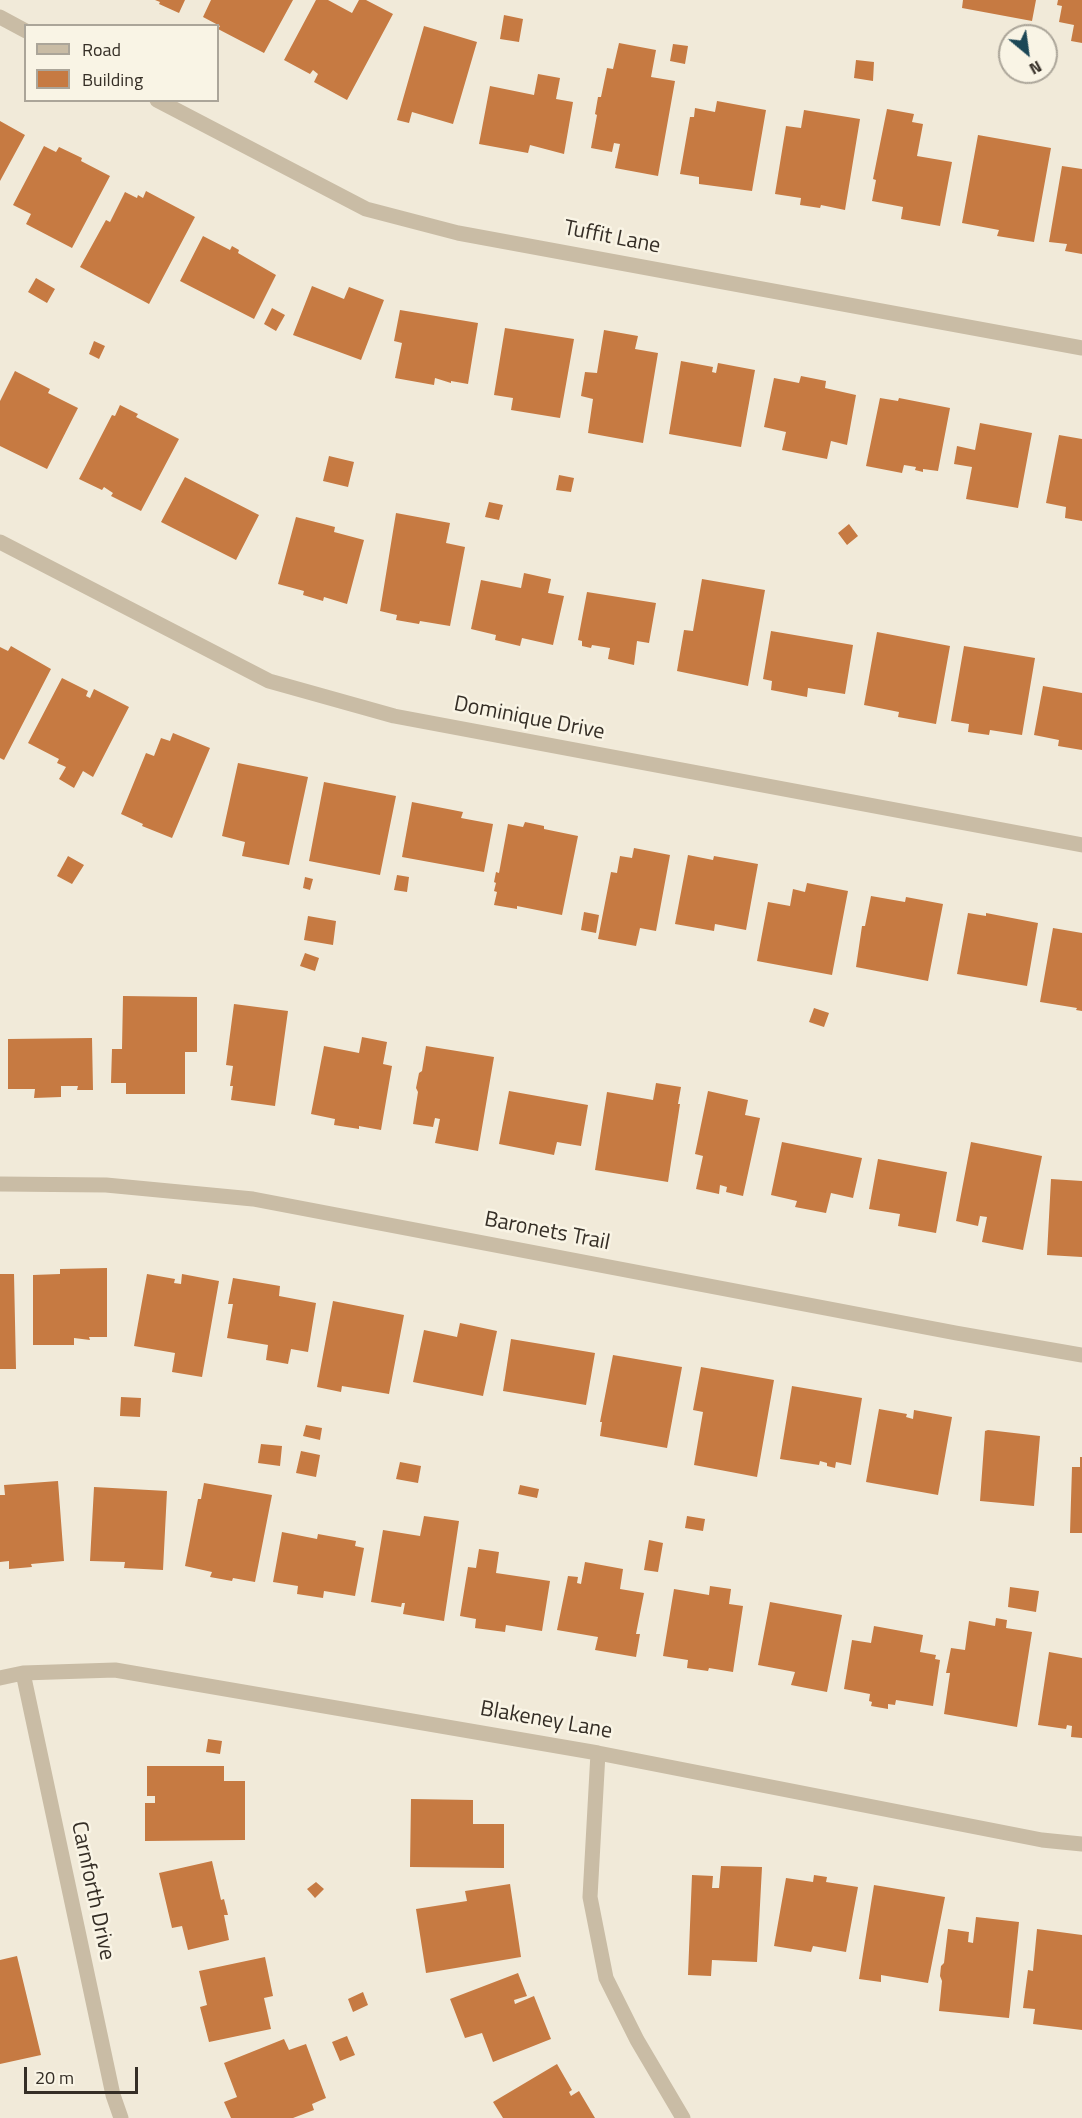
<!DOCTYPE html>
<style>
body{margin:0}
#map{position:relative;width:1082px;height:2118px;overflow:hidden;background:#f1ead9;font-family:"Titillium Web",sans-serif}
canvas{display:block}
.legend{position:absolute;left:24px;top:24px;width:195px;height:78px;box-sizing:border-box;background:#f9f4e5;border:2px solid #aba599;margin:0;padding:8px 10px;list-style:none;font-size:18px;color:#352e26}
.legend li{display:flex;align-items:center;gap:12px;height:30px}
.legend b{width:30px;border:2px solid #aba599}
.north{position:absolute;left:998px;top:24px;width:60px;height:60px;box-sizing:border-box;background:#f9f4e5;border:2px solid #aba599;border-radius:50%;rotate:151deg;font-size:16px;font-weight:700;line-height:24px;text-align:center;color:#352e26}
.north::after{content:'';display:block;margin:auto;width:21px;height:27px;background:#1c4756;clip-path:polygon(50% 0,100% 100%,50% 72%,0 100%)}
.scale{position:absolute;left:24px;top:2067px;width:114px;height:27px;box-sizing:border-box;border:3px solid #352e26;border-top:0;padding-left:8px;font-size:18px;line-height:21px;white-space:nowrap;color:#352e26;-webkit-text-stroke:4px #f9f4e5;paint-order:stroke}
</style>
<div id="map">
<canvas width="1082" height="2118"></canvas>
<ul class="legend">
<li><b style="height:8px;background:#c9bca5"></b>Road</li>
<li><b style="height:16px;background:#c67a42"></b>Building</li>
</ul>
<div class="north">N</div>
<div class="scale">20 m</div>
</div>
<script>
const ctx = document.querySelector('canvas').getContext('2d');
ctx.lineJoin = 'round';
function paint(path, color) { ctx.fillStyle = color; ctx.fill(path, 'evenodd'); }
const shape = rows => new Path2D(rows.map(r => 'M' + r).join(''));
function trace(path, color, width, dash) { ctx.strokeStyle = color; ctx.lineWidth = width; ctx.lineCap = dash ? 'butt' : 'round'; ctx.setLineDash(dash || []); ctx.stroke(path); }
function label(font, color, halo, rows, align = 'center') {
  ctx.font = font + ' "Titillium Web",sans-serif'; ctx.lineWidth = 5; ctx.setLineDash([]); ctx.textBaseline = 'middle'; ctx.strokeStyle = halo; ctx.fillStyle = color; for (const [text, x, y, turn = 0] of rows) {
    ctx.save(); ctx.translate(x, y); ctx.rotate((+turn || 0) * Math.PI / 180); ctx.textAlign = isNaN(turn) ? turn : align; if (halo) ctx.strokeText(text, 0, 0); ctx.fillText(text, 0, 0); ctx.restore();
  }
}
const building = shape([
 [155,0,185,0,179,13,159,4,160,2],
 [211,0,293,0,264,53,218,29,220,26,203,17],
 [316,0,328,0,352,13,359,0,366,0,393,14,347,100,314,82,318,74,313,70,310,74,284,60],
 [963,0,1036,0,1032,21,962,8],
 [1058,0,1082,0,1082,43,1071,41,1074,25,1059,22,1062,6,1057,5],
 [504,15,523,19,519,42,500,39],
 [424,26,477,42,453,124,412,112,409,123,397,120],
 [619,43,656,50,651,77,675,81,658,176,615,168,620,144,614,143,612,152,591,148,597,115,595,114,598,97,601,97,607,68,613,69],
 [673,44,688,46,685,64,670,61],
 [856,60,874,62,873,81,854,78],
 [538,74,560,78,556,99,573,102,564,154,530,145,528,153,479,144,490,86,534,95],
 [717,101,766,110,752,191,699,184,699,177,680,174,690,117,694,117,695,108,715,112],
 [887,109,914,114,912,122,923,124,917,156,952,162,940,226,901,219,903,207,872,201,876,180,873,179],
 [804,110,860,119,845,210,821,205,820,208,800,205,801,198,775,194,786,126,801,128],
 [0,121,25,135,0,181],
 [978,135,1051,148,1034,242,997,236,999,230,962,223],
 [44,146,56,152,59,147,82,158,81,161,110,176,72,248,26,224,31,214,13,205],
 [1062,166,1082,169,1082,254,1065,251,1067,244,1049,242],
 [146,191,195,217,149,304,80,267,106,220,110,222,125,192,137,198,138,195,143,198],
 [203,236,230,250,232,246,239,250,238,253,276,275,254,319,180,281],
 [36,278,55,289,47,303,28,292],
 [312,286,344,299,349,287,384,300,361,360,293,335],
 [272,308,285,315,276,331,264,324],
 [400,310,478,323,468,384,451,381,451,383,435,378,434,385,395,378,402,343,394,341],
 [505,328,574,339,560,418,511,410,513,398,494,395],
 [604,330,638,336,635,349,658,353,643,443,588,433,593,399,581,396,585,372,597,373],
 [94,341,105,346,99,359,89,354],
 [681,361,713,367,712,372,716,373,718,363,755,370,741,447,669,434],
 [15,371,50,389,48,393,78,408,47,469,0,446,0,401],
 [801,376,826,381,825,388,856,395,847,445,831,441,827,459,782,450,786,432,764,427,774,378,799,383],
 [880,398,898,401,899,398,950,408,938,471,923,469,923,472,915,470,916,467,904,465,902,473,866,466],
 [120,405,138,414,136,417,179,439,141,511,111,496,113,493,104,487,102,490,79,479,112,415,115,416],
 [980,423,1032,433,1018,508,966,499,972,467,954,464,957,446,975,450],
 [1059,435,1082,439,1082,521,1065,518,1066,507,1046,503],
 [329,456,354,462,348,487,323,481],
 [559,475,574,478,571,492,556,490],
 [185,477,259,515,236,560,161,522],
 [489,502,503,505,499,520,485,517],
 [396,513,450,523,446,543,465,547,450,626,420,621,419,624,396,620,397,615,380,611],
 [296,517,335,527,334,532,364,540,347,604,324,597,323,601,303,595,304,591,278,584],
 [849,524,858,536,847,545,838,533],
 [524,573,551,579,548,593,564,596,553,645,522,638,520,646,495,640,496,635,471,629,481,580,521,588],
 [702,579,765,590,748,686,677,671,684,630,693,631],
 [587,592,656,603,649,643,637,641,634,665,608,659,610,648,592,645,591,648,582,646,582,641,578,640],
 [771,631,853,645,845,694,808,688,807,697,771,690,772,681,763,679],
 [877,632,950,646,936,724,898,717,899,712,864,705],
 [11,646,51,669,4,760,0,758,0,647,8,651],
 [964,646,1035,658,1022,735,990,730,989,735,968,732,969,724,951,721],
 [62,678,88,691,86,696,90,698,94,689,129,707,93,777,83,771,74,788,59,779,66,767,57,763,59,759,28,743],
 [1043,686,1082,693,1082,750,1058,746,1059,740,1034,735],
 [173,733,210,748,172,838,142,826,143,824,121,814,146,753,154,756,161,738,170,741],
 [238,763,308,777,289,865,242,856,245,842,222,836],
 [324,782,396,796,380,875,309,861],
 [412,802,463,812,461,818,493,824,484,872,402,857],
 [525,822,544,826,544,829,578,836,562,915,517,906,517,909,494,905,497,892,494,891,496,883,494,882,496,872,499,873,508,824,523,827],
 [634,848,670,855,656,931,640,928,636,946,598,939,611,872,617,873,620,856,632,858],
 [688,855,713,860,714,856,758,864,746,930,715,924,714,931,675,924],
 [68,856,84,865,72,884,57,876],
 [397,875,409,877,407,892,394,890],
 [305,877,313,879,310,890,303,888],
 [807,883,848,891,832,975,757,961,768,902,790,906,793,889,805,892],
 [871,896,905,902,906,897,943,904,928,981,856,967,862,926,865,926],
 [584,912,599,915,596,933,581,930],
 [968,913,986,916,986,913,1038,923,1027,986,957,974],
 [308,916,336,921,333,945,304,940],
 [1053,928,1082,933,1082,1011,1076,1010,1077,1008,1040,1002],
 [305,953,319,958,315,971,300,966],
 [123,996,197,997,197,1052,185,1052,185,1094,126,1094,126,1083,111,1083,112,1049,122,1049],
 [234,1004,288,1011,275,1106,231,1100,233,1086,230,1086,233,1066,226,1065],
 [814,1008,829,1013,824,1027,809,1022],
 [362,1037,387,1042,383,1064,392,1066,381,1130,359,1126,359,1129,334,1125,335,1119,311,1114,324,1046,359,1053],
 [92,1038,93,1090,77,1090,78,1086,61,1086,61,1097,34,1098,35,1089,8,1089,8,1039],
 [426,1046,494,1057,478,1151,435,1143,440,1119,435,1118,433,1127,413,1124,418,1092,416,1088,419,1073,422,1071],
 [656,1083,681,1087,678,1104,680,1104,668,1182,595,1170,607,1092,653,1100],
 [509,1091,588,1105,581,1146,557,1142,554,1155,499,1144],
 [708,1091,748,1100,745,1115,760,1118,743,1196,726,1192,727,1187,720,1185,719,1194,696,1189,703,1156,695,1154],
 [782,1142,862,1158,853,1198,831,1193,826,1213,795,1207,797,1201,771,1195],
 [971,1142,1042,1156,1023,1250,982,1242,987,1217,980,1216,978,1226,956,1221],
 [878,1159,947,1172,936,1233,898,1226,900,1214,869,1209],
 [1051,1179,1082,1181,1082,1257,1047,1255],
 [107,1268,107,1337,89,1337,90,1340,74,1338,74,1345,33,1345,33,1275,60,1274,60,1269],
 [0,1274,14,1274,16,1369,0,1369],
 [147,1274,175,1279,174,1283,181,1284,182,1274,219,1281,202,1377,172,1372,175,1353,134,1346],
 [233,1278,280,1286,279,1296,316,1303,308,1352,291,1349,288,1364,266,1360,268,1345,227,1338,233,1304,228,1304],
 [333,1301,404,1315,389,1394,342,1386,341,1392,317,1387],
 [460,1323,497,1331,483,1396,413,1382,424,1330,457,1337],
 [511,1339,595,1353,586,1405,503,1391],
 [613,1355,682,1367,667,1448,600,1436,602,1422,600,1422],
 [701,1367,774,1380,757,1477,694,1465,703,1412,693,1410],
 [792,1386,862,1398,851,1465,836,1462,835,1468,827,1466,827,1463,820,1461,819,1465,780,1459],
 [121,1397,141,1398,140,1417,120,1416],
 [879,1409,907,1414,906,1417,913,1419,914,1410,952,1417,938,1495,866,1482],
 [306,1425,322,1428,320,1440,303,1436],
 [988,1430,1040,1436,1034,1506,980,1501,985,1431],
 [261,1444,282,1446,280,1466,258,1463],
 [301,1451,320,1455,316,1477,296,1473],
 [1080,1457,1082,1457,1082,1533,1070,1533,1072,1467,1080,1467],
 [400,1462,421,1466,418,1483,396,1479],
 [58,1481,64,1561,31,1564,32,1567,9,1569,9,1561,0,1562,0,1495,5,1495,4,1485],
 [204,1483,272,1495,255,1582,233,1578,232,1581,210,1577,212,1572,185,1566,198,1499,201,1499],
 [520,1485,539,1489,537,1498,518,1494],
 [94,1487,167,1491,163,1570,124,1568,125,1562,90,1561],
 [424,1516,459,1521,444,1621,403,1614,405,1603,402,1603,401,1607,371,1602,383,1530,420,1536],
 [687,1516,705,1519,703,1531,685,1528],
 [282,1532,317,1539,318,1534,356,1541,355,1546,364,1548,355,1596,324,1591,323,1598,297,1594,298,1586,273,1582],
 [649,1540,663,1543,658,1572,644,1570],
 [479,1549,499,1552,496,1573,550,1581,542,1631,506,1625,505,1632,475,1628,476,1619,460,1616,468,1567,476,1568],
 [585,1562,623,1569,620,1589,644,1593,636,1634,640,1634,636,1657,595,1650,598,1637,557,1630,568,1576,578,1577,577,1583,581,1584],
 [710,1586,731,1589,729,1604,743,1606,733,1672,709,1668,708,1671,687,1668,688,1660,663,1656,674,1589,709,1595],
 [1010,1587,1039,1591,1036,1612,1008,1607],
 [770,1602,842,1615,827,1692,791,1685,795,1672,758,1665],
 [996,1618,1007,1620,1006,1628,1032,1632,1017,1727,944,1714,950,1673,946,1673,951,1648,965,1650,969,1621,995,1626],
 [874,1626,923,1635,920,1652,936,1655,935,1659,940,1660,933,1706,896,1700,895,1705,888,1704,888,1709,871,1706,872,1702,869,1701,870,1694,844,1689,852,1640,871,1643],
 [1049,1652,1082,1658,1082,1738,1071,1737,1072,1726,1067,1725,1066,1729,1038,1725],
 [208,1739,222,1741,220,1754,206,1752],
 [147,1766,224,1766,224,1781,245,1781,245,1840,145,1841,145,1803,155,1803,155,1796,147,1796],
 [411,1799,473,1800,473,1824,504,1824,504,1868,410,1867],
 [212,1861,221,1900,224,1899,228,1915,224,1915,229,1940,188,1950,182,1926,172,1928,159,1873],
 [721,1866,762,1867,757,1962,712,1960,711,1976,688,1975,692,1875,713,1876,712,1888,719,1888],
 [814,1875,827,1877,826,1882,858,1887,846,1952,813,1946,811,1952,774,1946,786,1878,813,1882],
 [316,1882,324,1889,315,1898,307,1889],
 [510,1884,521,1957,426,1973,416,1909,467,1901,465,1891],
 [874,1885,945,1897,928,1983,881,1975,881,1982,859,1979],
 [976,1917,1019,1922,1009,2018,939,2011,942,1981,940,1976,941,1966,944,1963,948,1929,969,1932,968,1942,973,1943],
 [1037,1929,1082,1935,1082,2030,1033,2024,1035,2009,1023,2008,1028,1970,1033,1971],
 [17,1956,41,2055,0,2064,0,1960],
 [265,1957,273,1996,264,1998,271,2029,209,2042,200,2007,207,2005,199,1971],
 [518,1973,527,1996,514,2000,515,2004,534,1996,551,2039,493,2062,482,2033,465,2038,450,1999],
 [363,1992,368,2005,353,2012,348,1999],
 [347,2036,355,2055,340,2061,332,2042],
 [284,2039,289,2050,306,2044,326,2098,312,2104,314,2110,293,2118,231,2118,224,2102,237,2097,224,2063],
 [557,2064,572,2090,569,2092,571,2096,579,2091,595,2118,503,2118,493,2102]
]);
const minor = shape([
 [0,17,26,31],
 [157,100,366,209,458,233,1082,348],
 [0,542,269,681,394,716,1082,845],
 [0,1184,106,1185,253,1199,956,1333,1082,1355],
 [23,1673,113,2095,121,2118],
 [0,1678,23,1673,115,1670,598,1753,1042,1840,1082,1844],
 [598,1753,590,1897,606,1978,637,2040,683,2118]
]);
const streetNames = [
 ["Tuffit Lane",612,238,11],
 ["Dominique Drive",529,719,11],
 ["Baronets Trail",547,1232,11],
 ["Blakeney Lane",546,1721,10],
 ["Carnforth Drive",92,1891,78]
];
paint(building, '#c67a42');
trace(minor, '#c9bca5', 15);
label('22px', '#352e26', '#f9f4e5', streetNames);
</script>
